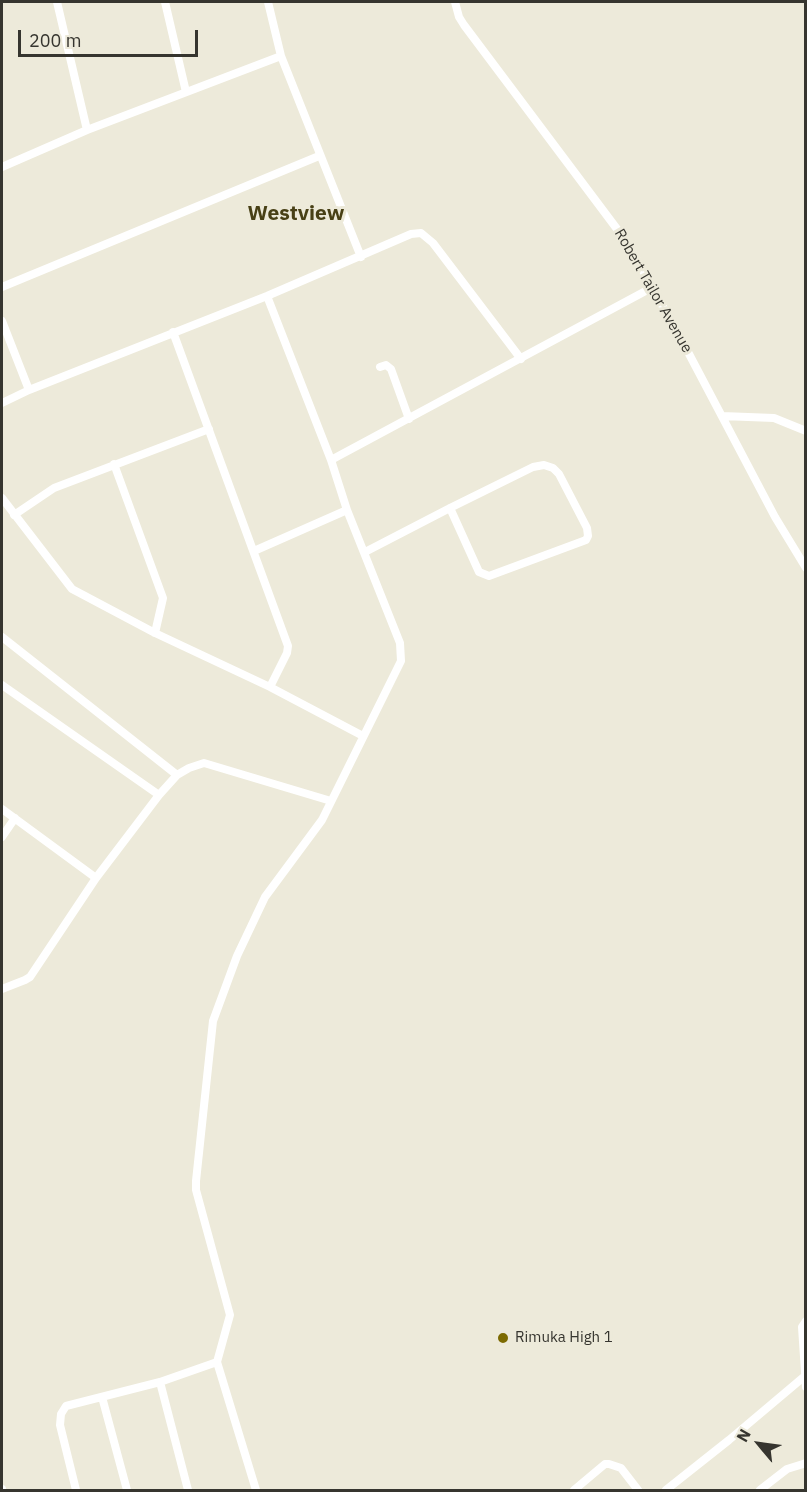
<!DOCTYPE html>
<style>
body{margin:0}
#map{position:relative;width:807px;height:1492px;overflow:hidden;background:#edeada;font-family:"IBM Plex Sans",sans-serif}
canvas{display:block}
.frame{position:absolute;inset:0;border:3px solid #36352f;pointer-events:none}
.north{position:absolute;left:729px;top:1414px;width:60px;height:60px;-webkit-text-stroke:4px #edeada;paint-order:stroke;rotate:299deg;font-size:16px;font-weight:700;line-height:24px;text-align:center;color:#36352f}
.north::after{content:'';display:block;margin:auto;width:21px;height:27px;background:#36352f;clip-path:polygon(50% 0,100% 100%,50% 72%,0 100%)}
.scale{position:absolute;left:18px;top:30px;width:180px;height:27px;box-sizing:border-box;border:3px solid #36352f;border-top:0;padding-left:8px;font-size:18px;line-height:21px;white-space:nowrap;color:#36352f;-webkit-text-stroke:4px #edeada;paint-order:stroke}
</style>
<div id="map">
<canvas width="807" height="1492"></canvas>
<div class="frame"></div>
<div class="north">N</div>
<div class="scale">200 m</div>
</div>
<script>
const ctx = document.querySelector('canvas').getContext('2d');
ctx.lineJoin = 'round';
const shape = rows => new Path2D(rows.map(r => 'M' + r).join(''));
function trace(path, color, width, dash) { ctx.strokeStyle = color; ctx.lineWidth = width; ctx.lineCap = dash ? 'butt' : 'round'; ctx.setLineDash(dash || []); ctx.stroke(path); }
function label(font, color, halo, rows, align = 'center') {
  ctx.font = font + ' "IBM Plex Sans",sans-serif'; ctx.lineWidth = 6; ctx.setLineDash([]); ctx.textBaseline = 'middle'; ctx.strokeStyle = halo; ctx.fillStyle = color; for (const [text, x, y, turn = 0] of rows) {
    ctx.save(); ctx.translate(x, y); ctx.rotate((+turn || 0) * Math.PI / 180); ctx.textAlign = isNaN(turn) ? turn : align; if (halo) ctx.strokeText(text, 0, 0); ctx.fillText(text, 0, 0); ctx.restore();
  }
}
const minor = shape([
 [57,2,87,130],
 [165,2,186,92],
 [268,2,281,56,361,257],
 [455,2,459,17,464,25,617,229,636,258,688,352,775,517,806,568],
 [2,167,87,130,281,56],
 [2,287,319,156],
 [2,321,29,390],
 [173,332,288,646,287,653,270,687],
 [380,367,386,365,391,369,409,419],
 [2,403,29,390,267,296,411,234,421,233,433,243,521,359],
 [722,416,774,418,806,431],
 [331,460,653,287],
 [114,464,163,598,155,633],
 [2,498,72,589,155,633,270,687,363,736],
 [14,515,54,488,209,429],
 [254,551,347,510],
 [365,552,450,508,533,467,544,465,553,468,559,474,587,528,588,536,586,540,489,576,479,572,450,508],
 [2,637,177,775],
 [2,685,159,795],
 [2,809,96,878],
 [2,837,15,818],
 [2,989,25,980,30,977,96,878,159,795,177,775,189,768,204,763,331,801],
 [806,1321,802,1327,806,1387],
 [217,1362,230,1315,196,1190,196,1181,213,1021,237,956,265,897,322,820,401,661,400,643,347,510,331,460,267,296],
 [160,1382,188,1490],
 [102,1397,127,1490],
 [2,1489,2,1490],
 [76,1490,60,1425,61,1414,66,1406,160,1382,217,1362,256,1490],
 [574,1490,605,1464,609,1464,621,1468,638,1490],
 [666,1490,729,1440,806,1375],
 [760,1490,787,1469,806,1463]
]);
const markers = [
 [503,1338,6,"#7c6a01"]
];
const streetNames = [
 ["Robert Tailor Avenue",653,291,60]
];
const poiNames = [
 ["Rimuka High 1",515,1338]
];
const districtNames = [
 ["Westview",296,214]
];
trace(minor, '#fff', 8);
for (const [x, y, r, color] of markers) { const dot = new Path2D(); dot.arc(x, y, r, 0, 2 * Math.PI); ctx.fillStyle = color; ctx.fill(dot); trace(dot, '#edeada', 2); }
label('15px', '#36352f', '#edeada', streetNames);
label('15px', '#36352f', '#edeada', poiNames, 'left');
label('bold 21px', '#484016', '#edeada', districtNames);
</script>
